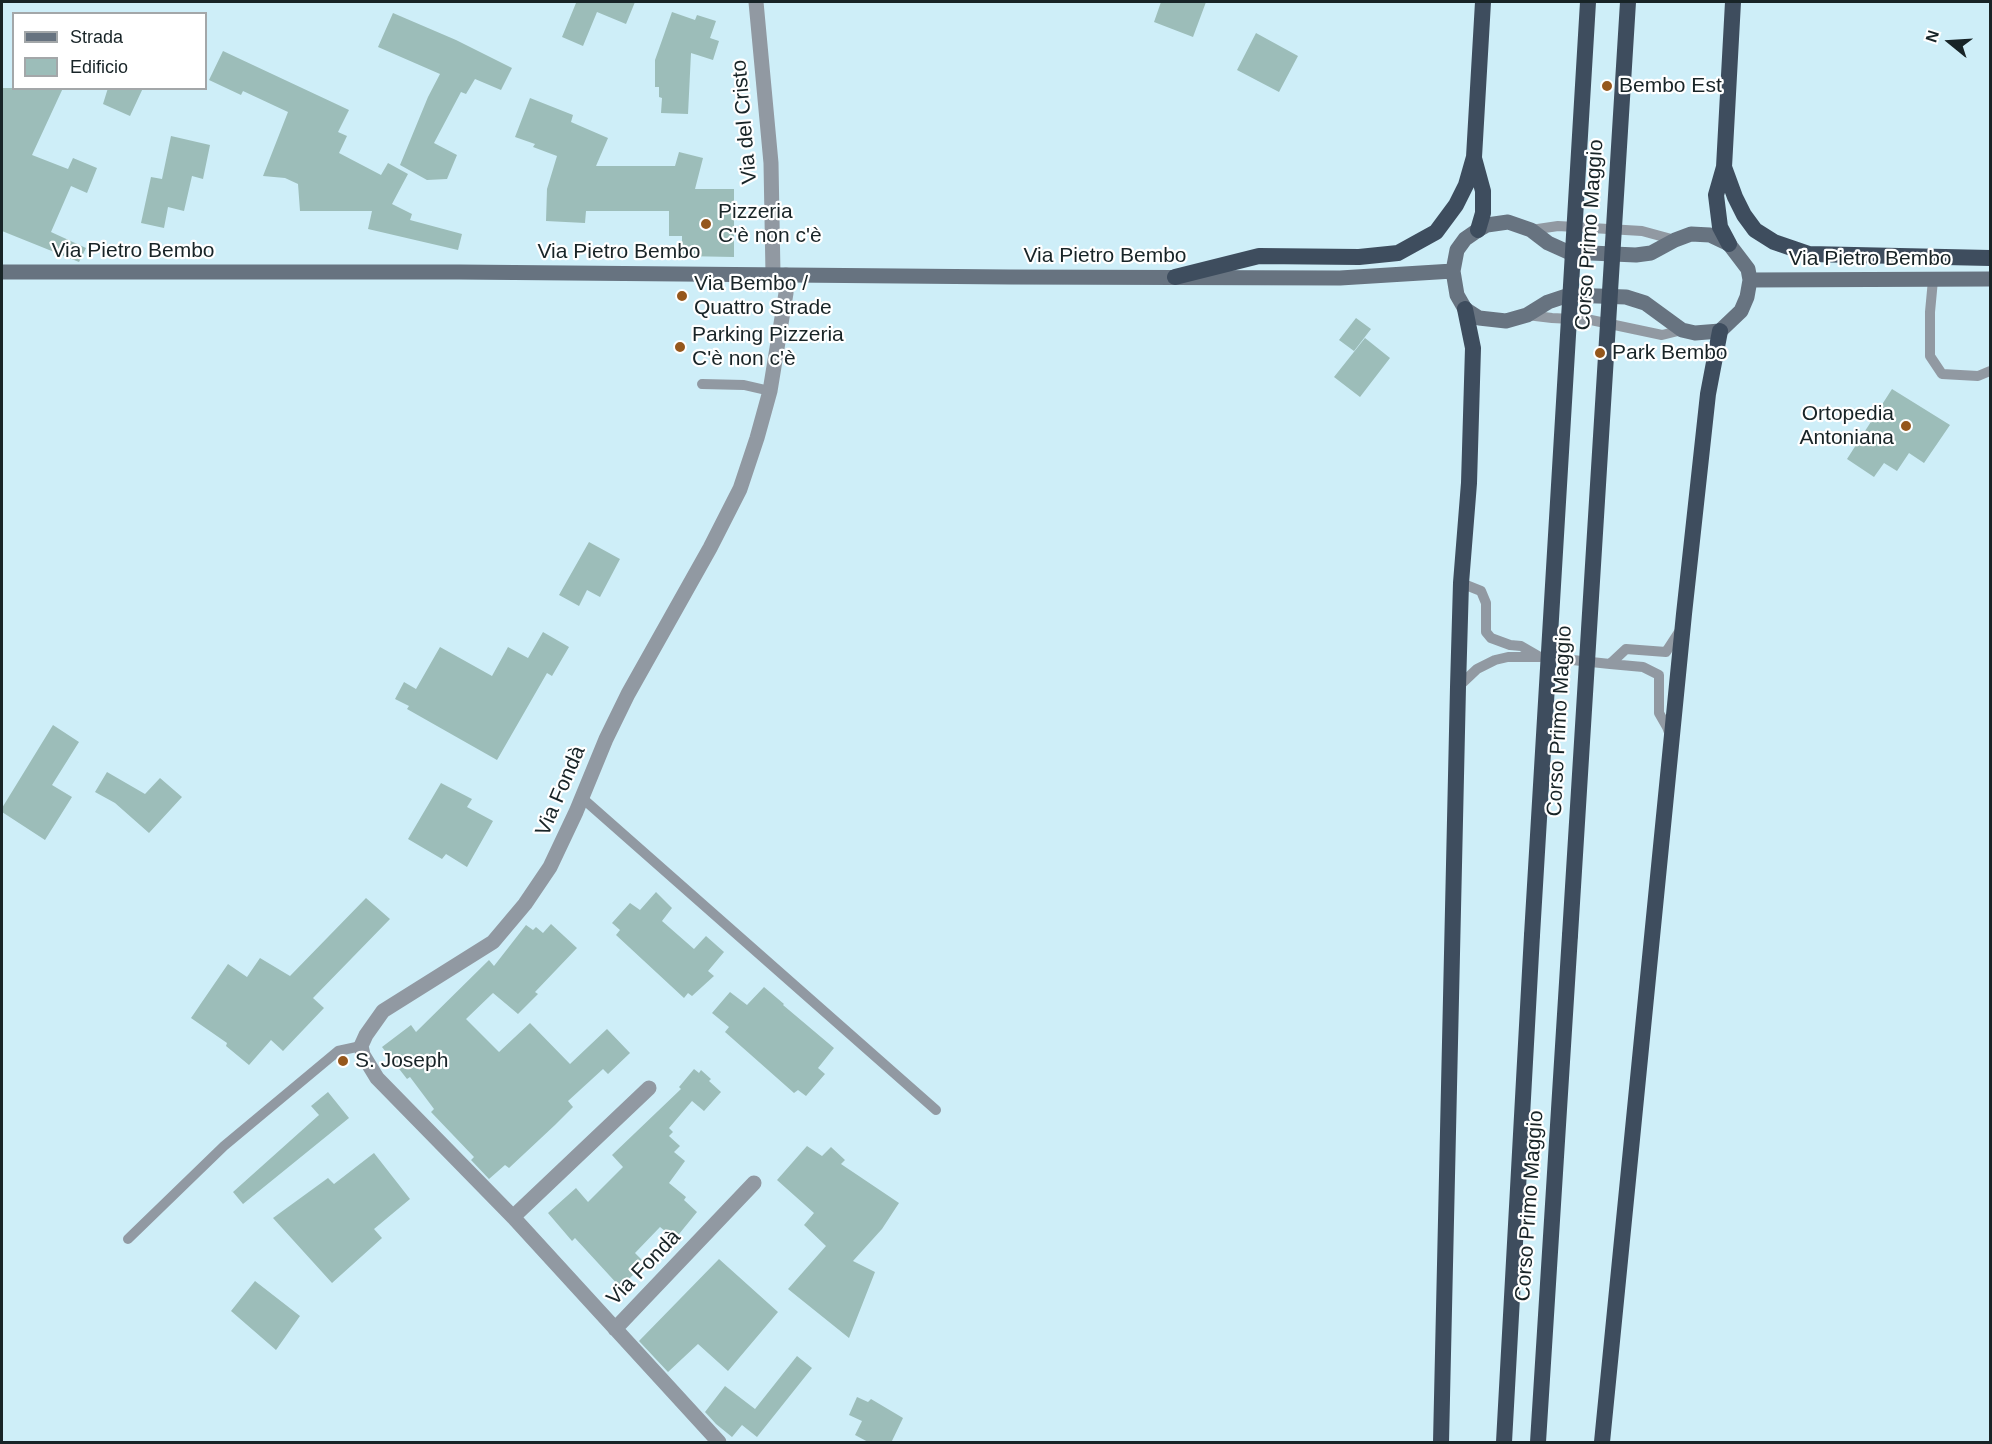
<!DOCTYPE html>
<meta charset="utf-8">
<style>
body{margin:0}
#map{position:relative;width:1992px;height:1444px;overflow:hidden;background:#ceeef8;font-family:Helvetica,sans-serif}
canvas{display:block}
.frame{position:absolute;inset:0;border:3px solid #182427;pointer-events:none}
.legend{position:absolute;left:12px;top:12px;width:195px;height:78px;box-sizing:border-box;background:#fff;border:2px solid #a3a7a9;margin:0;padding:8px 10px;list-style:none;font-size:18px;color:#182427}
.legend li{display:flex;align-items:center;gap:12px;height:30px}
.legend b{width:30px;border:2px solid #a3a7a9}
.north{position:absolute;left:1920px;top:12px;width:60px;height:60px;-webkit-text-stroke:4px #fff;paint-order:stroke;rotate:288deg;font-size:16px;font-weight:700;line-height:24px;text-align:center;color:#182427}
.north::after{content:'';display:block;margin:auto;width:21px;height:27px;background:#182427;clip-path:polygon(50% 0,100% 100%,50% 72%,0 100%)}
</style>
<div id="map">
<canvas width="1992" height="1444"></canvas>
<div class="frame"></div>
<ul class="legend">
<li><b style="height:8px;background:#677380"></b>Strada</li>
<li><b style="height:16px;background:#9cbdb9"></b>Edificio</li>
</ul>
<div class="north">N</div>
</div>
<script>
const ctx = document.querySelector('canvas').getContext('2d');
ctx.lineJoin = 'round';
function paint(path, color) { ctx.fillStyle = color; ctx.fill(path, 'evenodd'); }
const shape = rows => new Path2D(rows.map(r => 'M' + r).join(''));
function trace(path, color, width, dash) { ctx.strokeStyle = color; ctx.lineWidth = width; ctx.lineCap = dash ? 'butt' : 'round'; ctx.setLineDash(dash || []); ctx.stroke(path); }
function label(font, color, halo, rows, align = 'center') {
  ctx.font = font + ' Helvetica,sans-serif'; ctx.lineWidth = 4.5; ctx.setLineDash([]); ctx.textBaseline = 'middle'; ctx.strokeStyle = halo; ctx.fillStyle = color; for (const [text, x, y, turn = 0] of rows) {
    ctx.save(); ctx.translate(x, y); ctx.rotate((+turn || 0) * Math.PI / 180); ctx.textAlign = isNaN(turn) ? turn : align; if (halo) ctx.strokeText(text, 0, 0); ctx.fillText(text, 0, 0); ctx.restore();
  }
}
const building = shape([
 [572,2,635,2,626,24,597,12,583,46,562,37,576,3],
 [1161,2,1206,2,1193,37,1154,22],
 [672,12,695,20,697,15,716,21,710,38,719,41,713,60,691,53,688,114,661,113,662,98,659,97,659,87,655,87,655,60],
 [393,13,456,40,512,68,501,90,475,79,466,94,461,92,434,143,457,155,447,179,427,180,400,165,428,97,440,74,378,47],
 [1256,33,1298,56,1279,92,1237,70],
 [223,51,349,110,338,132,347,136,339,153,381,175,388,163,408,174,392,204,412,214,410,220,462,234,458,250,368,229,372,211,300,211,298,184,285,178,263,176,288,112,243,91,241,95,209,80],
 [2,88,63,88,32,155,68,169,73,158,97,168,87,193,71,186,51,232,86,248,79,262,2,231],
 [108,88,143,88,130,116,103,104],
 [530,98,573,115,571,122,608,138,596,166,675,166,679,152,703,158,695,189,734,189,734,257,682,256,682,236,669,236,669,211,586,211,585,223,546,221,547,189,557,156,533,147,535,144,515,137],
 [171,136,210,145,203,179,192,176,184,211,168,207,164,228,141,223,151,177,162,179],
 [1356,318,1371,329,1354,351,1339,340],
 [1365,338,1390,358,1360,397,1334,377],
 [1892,389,1950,425,1924,463,1909,453,1897,471,1884,463,1874,477,1847,459],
 [589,542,620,559,600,597,587,590,579,606,559,595],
 [543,632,569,647,552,676,547,673,497,760,407,709,409,706,395,699,404,682,416,689,440,647,492,676,508,647,528,658],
 [53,725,79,742,52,785,72,797,45,840,2,812,2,808],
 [107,772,145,794,160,778,182,797,149,833,115,803,95,792],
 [441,783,472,799,467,807,493,821,467,867,446,854,442,859,408,839],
 [656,892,672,908,662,921,694,949,706,936,724,952,708,971,714,976,692,996,688,993,684,998,616,935,620,930,612,923,630,903,640,910],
 [366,898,390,919,313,998,324,1008,283,1051,271,1040,249,1065,226,1046,227,1043,191,1018,228,964,247,977,260,958,290,976],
 [551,924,577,948,535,992,538,994,518,1014,493,993,466,1019,499,1052,530,1023,570,1064,607,1029,630,1053,608,1074,603,1069,568,1101,573,1107,555,1125,509,1168,505,1165,489,1179,471,1160,474,1157,431,1112,434,1109,410,1077,407,1079,382,1047,411,1025,416,1032,489,960,494,966,526,925,533,930,536,927,543,933],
 [764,987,784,1004,783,1005,834,1048,818,1068,825,1074,806,1096,798,1090,794,1093,725,1032,729,1027,712,1013,730,992,747,1005],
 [694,1069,699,1073,701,1070,711,1079,709,1081,721,1092,704,1111,692,1101,669,1128,673,1132,669,1136,680,1146,674,1152,685,1161,669,1183,686,1197,684,1200,697,1212,675,1239,660,1227,635,1253,642,1260,630,1271,633,1275,620,1287,575,1238,572,1241,548,1213,576,1188,588,1202,623,1167,612,1155,681,1089,679,1087],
 [328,1092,349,1118,243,1204,233,1192,319,1115,311,1106],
 [807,1146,822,1156,831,1147,845,1160,841,1164,899,1203,882,1229,853,1261,875,1272,849,1338,788,1289,826,1246,804,1225,814,1213,777,1180],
 [374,1153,410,1199,374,1229,382,1238,332,1283,273,1218,328,1178,334,1184],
 [719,1259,778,1312,728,1371,698,1344,668,1372,639,1341],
 [255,1281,300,1316,276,1350,231,1311],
 [797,1356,812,1368,757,1437,742,1425,732,1437,716,1424,705,1412,725,1386,755,1409],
 [857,1397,868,1402,871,1399,903,1418,891,1443,870,1443,855,1435,862,1421,849,1415]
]);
const service = shape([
 [1531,230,1558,226,1642,231,1675,240],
 [1933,280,1930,312,1930,356,1942,374,1978,376,1990,371],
 [1527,315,1552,318,1591,320,1662,335,1682,330],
 [702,384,744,385,770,391],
 [1544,657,1610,664],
 [1458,687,1477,669,1495,660,1508,657,1540,657,1521,646,1510,645,1491,638,1486,632,1486,603,1481,591,1461,583],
 [1670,735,1667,727,1659,713,1659,675,1643,667,1610,664,1626,649,1666,652,1679,632],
 [581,797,936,1110],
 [128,1239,224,1146,338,1051,361,1046]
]);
const minor = shape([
 [513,1217,649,1088],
 [615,1329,754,1183],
 [719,1442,513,1217,377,1078,363,1055,361,1046,366,1035,383,1011,493,942,525,904,550,867,576,812,606,739,628,694,710,548,740,489,757,438,770,391,786,293,786,275]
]);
const tertiary = shape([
 [756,2,771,163,773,274]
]);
const secondary = shape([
 [1508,222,1531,230,1548,243,1568,252,1636,255,1651,253,1675,240,1691,234,1710,235,1729,244,1748,269,1750,280,1747,297,1741,311,1720,331,1695,333,1682,330,1645,303,1626,297,1569,295,1548,302,1527,315,1506,321,1479,318,1465,309,1457,295,1453,271,1457,250,1465,239,1478,230,1487,225,1508,222],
 [2,272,459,272,1010,277,1340,278,1453,271],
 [1750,280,1990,279]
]);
const trunk = shape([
 [1474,158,1483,191,1483,213,1478,230],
 [1724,167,1735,197,1744,215,1755,230,1774,242,1809,254,1990,258],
 [1729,244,1720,227,1716,195,1724,167,1733,2],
 [1175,277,1259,256,1359,257,1398,253,1436,232,1456,205,1466,185,1474,157,1483,2],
 [1441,1442,1458,687,1461,583,1469,483,1473,348,1465,309],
 [1504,1442,1532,935],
 [1538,1442,1570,935],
 [1602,1442,1684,614,1708,394,1720,331]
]);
const trunkBridge = shape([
 [1532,935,1588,2],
 [1570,935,1628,2]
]);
const markers = [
 [1607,86,6,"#95571c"],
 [706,224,6,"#95571c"],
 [682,296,6,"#95571c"],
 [680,347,6,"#95571c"],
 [1600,353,6,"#95571c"],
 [1906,426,6,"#95571c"],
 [343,1061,6,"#95571c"]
];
const poiNames = [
 ["Bembo Est",1619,86],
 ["Pizzeria",718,212],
 ["C'è non c'è",718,236],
 ["Via Bembo /",694,284],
 ["Quattro Strade",694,308],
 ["Parking Pizzeria",692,335],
 ["C'è non c'è",692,359],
 ["Park Bembo",1612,353],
 ["Ortopedia",1894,414,"right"],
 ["Antoniana",1894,438,"right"],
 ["S. Joseph",355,1061]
];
const streetNames = [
 ["Via del Cristo",745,122,-95],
 ["Corso Primo Maggio",1590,235,-86],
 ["Via Pietro Bembo",133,251],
 ["Via Pietro Bembo",619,252],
 ["Via Pietro Bembo",1105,256],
 ["Via Pietro Bembo",1870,259],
 ["Corso Primo Maggio",1560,721,-87],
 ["Via Fondà",561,791,-67],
 ["Corso Primo Maggio",1530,1206,-86],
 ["Via Fondà",644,1268,-46]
];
paint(building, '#9cbdb9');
trace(service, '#9199a2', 10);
trace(minor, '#9199a2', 15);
trace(tertiary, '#9199a2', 15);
trace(secondary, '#677380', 15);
trace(trunk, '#3e4d5e', 16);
trace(trunkBridge, '#3e4d5e', 16);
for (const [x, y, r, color] of markers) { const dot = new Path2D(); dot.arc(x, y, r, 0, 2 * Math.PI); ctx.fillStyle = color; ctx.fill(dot); trace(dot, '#fff', 2); }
label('21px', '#182427', '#fff', poiNames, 'left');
label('21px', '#182427', '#fff', streetNames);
</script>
